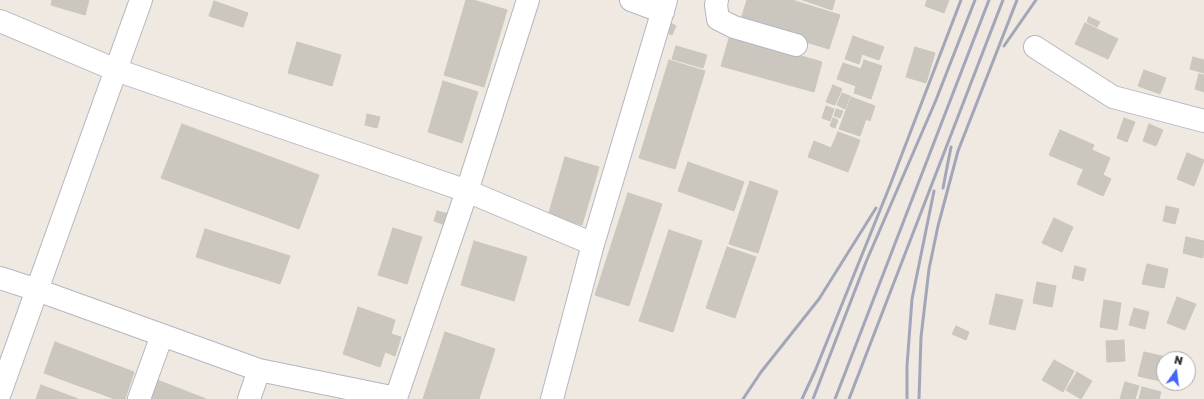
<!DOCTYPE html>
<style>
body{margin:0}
#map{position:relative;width:1204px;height:399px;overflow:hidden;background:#efe9e1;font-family:"Golos Text",sans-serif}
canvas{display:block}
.north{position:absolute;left:1156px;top:351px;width:40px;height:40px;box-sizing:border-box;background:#fff;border:1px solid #ababab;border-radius:50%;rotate:14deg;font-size:11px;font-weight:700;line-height:16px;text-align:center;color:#2e2e2e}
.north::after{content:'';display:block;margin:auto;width:14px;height:18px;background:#4264fb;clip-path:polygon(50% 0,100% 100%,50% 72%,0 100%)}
</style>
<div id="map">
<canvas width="1204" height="399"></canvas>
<div class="north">N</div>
</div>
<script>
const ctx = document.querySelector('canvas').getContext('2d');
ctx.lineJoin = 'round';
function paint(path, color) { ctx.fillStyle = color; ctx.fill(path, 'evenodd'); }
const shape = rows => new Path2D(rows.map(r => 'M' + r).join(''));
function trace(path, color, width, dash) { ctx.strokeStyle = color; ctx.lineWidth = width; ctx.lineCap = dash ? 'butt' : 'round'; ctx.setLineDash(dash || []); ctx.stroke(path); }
const building = shape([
 [52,0,89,0,85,15,51,5,52,0],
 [466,0,473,0,507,10,484,87,444,75,466,0],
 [747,0,792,0,840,15,829,49,740,22,747,0],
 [803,0,835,0,832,10,803,0],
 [927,0,949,0,944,13,925,6,927,0],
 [214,1,248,13,243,27,209,16,214,1],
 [1089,17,1100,22,1097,27,1087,22,1089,17],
 [670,23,676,26,672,35,666,32,670,23],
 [1085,23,1118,39,1108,59,1075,44,1085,23],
 [730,35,822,62,814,92,721,66,730,35],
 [853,36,884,47,879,60,862,54,859,64,845,59,853,36],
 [297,42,341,55,332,86,288,73,297,42],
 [676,46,707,55,703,68,672,59,676,46],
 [915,47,935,53,926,83,906,77,915,47],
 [1193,57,1204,60,1204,73,1190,69,1193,57],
 [669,60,705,71,675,169,639,158,669,60],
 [864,60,882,66,871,99,854,93,856,86,837,79,843,63,861,69,864,60],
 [1144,70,1166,78,1160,94,1138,86,1144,70],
 [1199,74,1204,75,1204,92,1195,89,1199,74],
 [443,81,478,92,462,143,428,132,443,81],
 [833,85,842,89,835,105,826,102,833,85],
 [842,93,850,96,845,109,837,105,842,93],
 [851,97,875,106,870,121,866,119,860,136,839,129,851,97],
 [826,106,834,109,830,121,822,118,826,106],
 [836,109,843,111,840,118,834,116,836,109],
 [367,114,380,117,377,128,365,125,367,114],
 [833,118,838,120,835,128,830,126,833,118],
 [1124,118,1135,122,1127,142,1117,138,1124,118],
 [182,124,319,175,299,229,161,178,182,124],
 [1149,124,1163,130,1156,146,1143,141,1149,124],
 [1060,130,1094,145,1083,169,1049,155,1060,130],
 [838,132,860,140,848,172,808,157,814,141,831,148,838,132],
 [1092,150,1110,158,1103,175,1111,179,1103,196,1077,184,1092,150],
 [1187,153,1204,160,1194,186,1177,179,1187,153],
 [565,157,599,167,582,225,548,216,565,157],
 [688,162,744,182,734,211,678,191,688,162],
 [750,181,778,191,758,253,729,244,750,181],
 [628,193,662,204,629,306,595,295,628,193],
 [1166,206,1179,209,1175,224,1163,221,1166,206],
 [437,211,452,215,448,226,434,221,437,211],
 [1054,218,1073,227,1062,252,1042,243,1054,218],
 [393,228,422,237,407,284,378,275,393,228],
 [205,229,290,256,280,284,196,257,205,229],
 [669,230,702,241,673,332,639,321,669,230],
 [1186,237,1204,241,1203,258,1183,253,1186,237],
 [474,241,527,257,514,301,461,285,474,241],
 [727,247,756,257,735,318,706,308,727,247],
 [1147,264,1168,269,1164,288,1142,284,1147,264],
 [1075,266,1086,269,1083,281,1072,278,1075,266],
 [1037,282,1056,286,1052,307,1033,303,1037,282],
 [996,294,1023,300,1015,330,989,324,996,294],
 [1177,297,1196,304,1185,330,1167,323,1177,297],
 [1104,300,1121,303,1117,330,1100,327,1104,300],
 [358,307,395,320,391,334,401,337,395,356,385,352,380,367,343,354,358,307],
 [1134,308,1149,312,1145,329,1129,325,1134,308],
 [956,326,969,332,966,340,952,334,956,326],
 [445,332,495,349,479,399,423,399,445,332],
 [1124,340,1125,361,1107,362,1106,341,1124,340],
 [55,342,134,372,125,399,115,399,44,373,55,342],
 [1144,352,1166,357,1166,359,1164,359,1164,366,1160,381,1138,376,1144,352],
 [1054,360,1074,371,1063,392,1042,380,1054,360],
 [1077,372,1092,381,1081,399,1066,390,1077,372],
 [152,378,206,399,144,399,152,378],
 [1125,382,1139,386,1135,399,1120,399,1125,382],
 [41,385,78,399,36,399,41,385],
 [1142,387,1161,392,1159,399,1139,399,1142,387]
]);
const minor = shape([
 [631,0,663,12],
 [717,0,716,5,718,19,734,27,796,45],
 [0,21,116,70,467,191,593,244],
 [1035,47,1113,97,1204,121],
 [0,278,37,290,259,370,396,398,467,191,528,0],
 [0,393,141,0],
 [139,399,162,335],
 [249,399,259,370],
 [552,399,593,244,666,0]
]);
const rail = shape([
 [1004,46,1036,0],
 [943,188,951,147],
 [743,399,761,372,819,299,876,208],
 [802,399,815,371,889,188,961,0],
 [813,399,866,262,936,100,975,0],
 [835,399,989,0],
 [849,399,1003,0],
 [907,399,907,366,912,299,934,191],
 [919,399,921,337,929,269,938,226,958,151,1017,0]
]);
paint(building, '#cbc7bf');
trace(building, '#cbc5ba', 1);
trace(minor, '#b4b7c1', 24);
trace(minor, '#fff', 22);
trace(rail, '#a3a6b8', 3);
</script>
